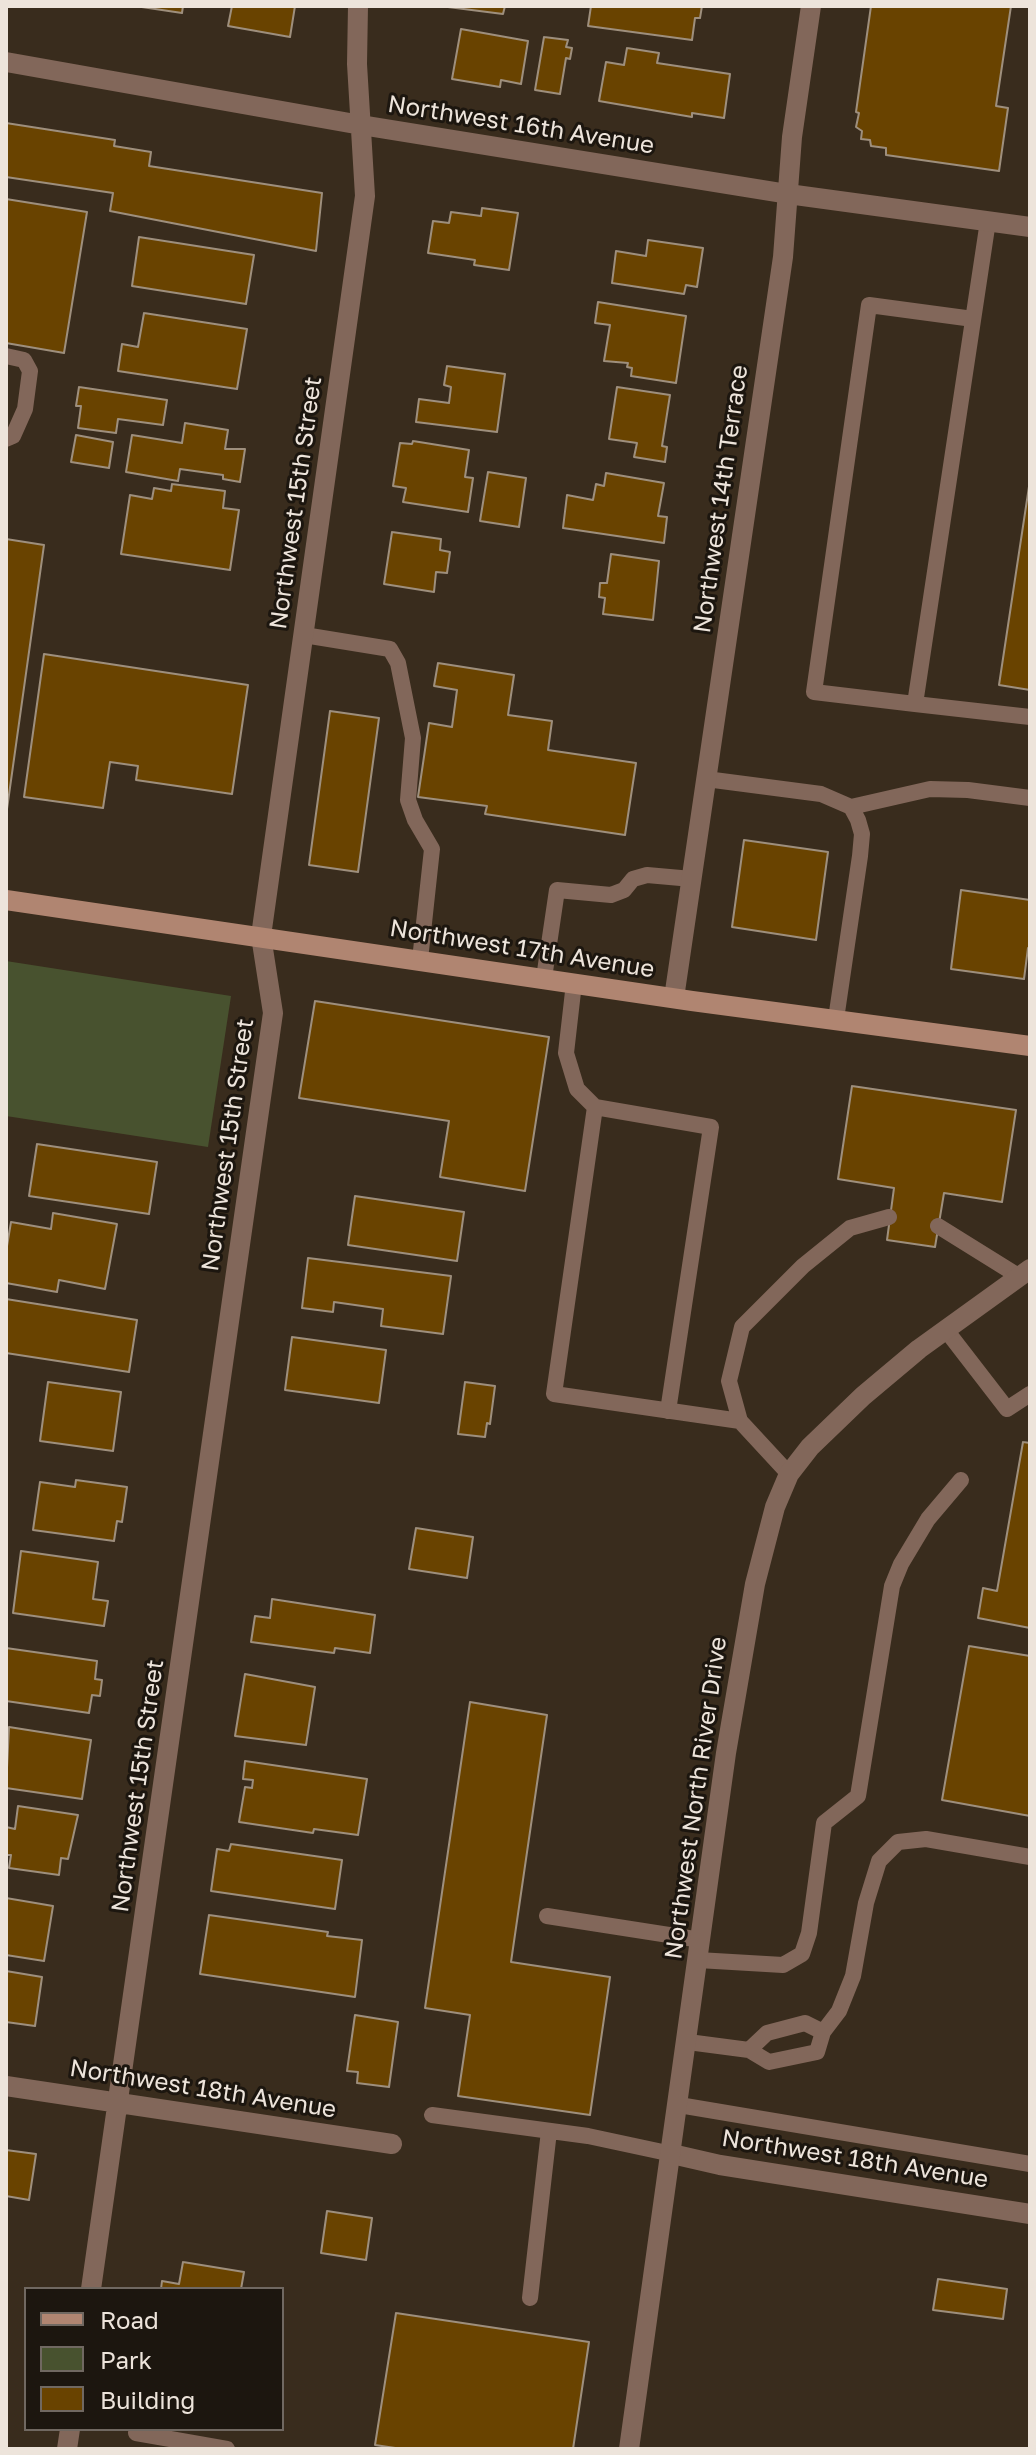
<!DOCTYPE html>
<style>
body{margin:0}
#map{position:relative;width:1036px;height:2455px;overflow:hidden;background:#392c1d;font-family:"Golos Text",sans-serif}
canvas{display:block}
.frame{position:absolute;inset:0;border:8px solid #ede4db;pointer-events:none}
.legend{position:absolute;left:24px;top:2287px;width:260px;height:144px;box-sizing:border-box;background:#1c160f;border:2px solid #706861;margin:0;padding:10px 14px;list-style:none;font-size:24px;color:#ede4db}
.legend li{display:flex;align-items:center;gap:16px;height:40px}
.legend b{width:40px;border:2px solid #706861}
</style>
<div id="map">
<canvas width="1036" height="2455"></canvas>
<div class="frame"></div>
<ul class="legend">
<li><b style="height:10px;background:#b08571"></b>Road</li>
<li><b style="height:22px;background:#48522f"></b>Park</li>
<li><b style="height:22px;background:#694300"></b>Building</li>
</ul>
</div>
<script>
const ctx = document.querySelector('canvas').getContext('2d');
ctx.lineJoin = 'round';
function paint(path, color) { ctx.fillStyle = color; ctx.fill(path, 'evenodd'); }
const shape = rows => new Path2D(rows.map(r => 'M' + r).join(''));
function trace(path, color, width, dash) { ctx.strokeStyle = color; ctx.lineWidth = width; ctx.lineCap = dash ? 'butt' : 'round'; ctx.setLineDash(dash || []); ctx.stroke(path); }
function label(font, color, halo, rows, align = 'center') {
  ctx.font = font + ' "Golos Text",sans-serif'; ctx.lineWidth = 6; ctx.setLineDash([]); ctx.textBaseline = 'middle'; ctx.strokeStyle = halo; ctx.fillStyle = color; for (const [text, x, y, turn = 0] of rows) {
    ctx.save(); ctx.translate(x, y); ctx.rotate((+turn || 0) * Math.PI / 180); ctx.textAlign = isNaN(turn) ? turn : align; if (halo) ctx.strokeText(text, 0, 0); ctx.fillText(text, 0, 0); ctx.restore();
  }
}
const green = shape([
 [6,961,231,996,208,1147,6,1116]
]);
const building = shape([
 [135,6,183,6,182,13,135,6],
 [232,6,295,6,290,37,228,26,232,6],
 [440,6,505,6,503,14,440,6],
 [591,6,702,6,700,18,695,18,692,40,588,26,591,6],
 [871,6,1011,6,996,106,1008,108,999,171,886,155,886,148,871,146,870,140,861,139,862,131,856,127,859,113,856,112,871,6],
 [461,29,528,41,521,84,501,80,500,87,452,79,461,29],
 [544,37,568,40,566,47,572,48,570,59,566,58,560,94,535,90,544,37],
 [627,48,659,53,657,63,730,74,724,118,692,113,692,117,599,101,606,62,624,65,627,48],
 [6,123,115,140,114,146,151,152,149,166,322,193,316,251,110,211,113,193,6,177,6,123],
 [6,199,87,212,64,353,6,343,6,199],
 [482,208,518,213,509,270,474,265,475,260,428,253,433,221,449,223,451,212,481,216,482,208],
 [139,237,254,255,246,304,132,286,139,237],
 [648,240,703,248,697,287,686,285,684,294,612,283,616,251,646,256,648,240],
 [598,302,686,316,676,383,631,376,632,368,627,367,628,363,604,361,610,325,595,323,598,302],
 [144,313,247,329,237,389,118,371,122,344,138,347,144,313],
 [447,366,505,374,497,432,416,422,419,399,449,403,451,387,444,385,447,366],
 [79,387,167,400,163,425,118,419,116,433,78,428,81,406,76,406,79,387],
 [617,387,670,395,662,446,667,447,665,462,634,457,637,443,609,439,617,387],
 [185,423,228,430,225,449,245,449,240,482,223,479,223,475,180,469,178,481,126,472,132,435,182,443,185,423],
 [76,435,113,442,109,468,71,462,76,435],
 [413,441,469,450,465,477,473,478,468,512,403,502,406,488,393,486,400,443,412,444,413,441],
 [488,472,526,478,519,527,480,521,488,472],
 [606,473,664,483,658,516,667,517,664,543,563,528,567,495,593,500,596,484,604,486,606,473],
 [1030,480,1030,690,999,685,1030,480],
 [172,484,225,491,223,508,239,510,230,570,121,554,130,495,152,499,154,488,171,491,172,484],
 [392,532,441,539,440,550,450,552,447,573,436,572,434,592,384,584,392,532],
 [6,539,44,545,6,816,6,539],
 [611,554,659,561,653,620,603,614,605,598,599,597,600,583,607,583,611,554],
 [44,654,248,685,232,794,136,780,138,766,110,762,103,808,24,797,44,654],
 [438,663,514,675,508,715,552,721,548,750,636,763,625,835,485,814,487,806,418,797,429,723,452,727,457,690,434,686,438,663],
 [330,711,379,718,358,872,309,865,330,711],
 [744,840,828,852,816,940,732,927,744,840],
 [961,890,1030,900,1030,948,1028,948,1024,979,951,969,961,890],
 [315,1001,549,1037,525,1191,440,1177,449,1121,299,1098,315,1001],
 [852,1086,1016,1110,1002,1202,944,1193,935,1247,887,1240,894,1188,838,1179,852,1086],
 [37,1144,157,1162,149,1214,29,1196,37,1144],
 [355,1196,464,1212,457,1261,348,1245,355,1196],
 [53,1213,117,1224,105,1289,59,1280,57,1292,6,1283,6,1252,11,1222,51,1229,53,1213],
 [308,1258,451,1276,443,1334,381,1326,383,1309,334,1302,333,1312,302,1308,308,1258],
 [6,1299,137,1320,129,1372,6,1353,6,1299],
 [292,1337,386,1350,379,1403,285,1390,292,1337],
 [48,1382,121,1392,113,1451,40,1441,48,1382],
 [465,1382,495,1386,490,1424,487,1423,485,1437,458,1434,465,1382],
 [1023,1442,1030,1443,1030,1628,978,1618,983,1588,997,1591,1023,1442],
 [76,1480,127,1487,122,1522,117,1521,114,1541,33,1530,40,1482,75,1487,76,1480],
 [416,1528,473,1537,467,1578,409,1569,416,1528],
 [21,1551,98,1562,93,1599,108,1601,104,1626,13,1613,21,1551],
 [272,1599,375,1615,370,1653,335,1648,334,1653,251,1642,255,1616,270,1618,272,1599],
 [969,1646,1030,1656,1030,1816,942,1800,969,1646],
 [6,1648,97,1661,95,1679,102,1680,100,1696,92,1695,89,1713,6,1701,6,1648],
 [245,1674,315,1687,306,1745,235,1736,245,1674],
 [470,1702,547,1715,511,1962,610,1977,590,2115,458,2096,470,2015,425,2008,470,1702],
 [9,1727,91,1740,82,1799,6,1788,9,1727],
 [245,1761,367,1779,358,1835,314,1829,313,1833,239,1822,245,1787,252,1788,253,1780,243,1779,245,1761],
 [18,1806,78,1815,68,1859,61,1858,59,1875,9,1868,11,1855,6,1855,6,1827,15,1829,18,1806],
 [231,1844,342,1860,335,1909,211,1891,217,1849,229,1851,231,1844],
 [6,1898,53,1906,44,1961,6,1955,6,1898],
 [209,1915,328,1932,327,1936,362,1940,355,1997,200,1974,209,1915],
 [6,1971,42,1977,35,2026,6,2022,6,1971],
 [355,2015,398,2022,389,2087,357,2083,358,2072,347,2071,355,2015],
 [6,2150,36,2154,29,2200,6,2196,6,2150],
 [327,2211,372,2218,366,2260,321,2253,327,2211],
 [183,2262,244,2272,241,2289,161,2289,162,2281,179,2284,183,2262],
 [938,2279,1007,2289,1003,2319,933,2310,938,2279],
 [396,2313,589,2342,573,2449,402,2449,375,2445,396,2313]
]);
const service = shape([
 [988,221,915,704,1030,717],
 [6,356,24,360,30,371,25,409,13,436,6,439],
 [304,635,390,649,398,663,413,738,408,800,415,820,432,849,420,960],
 [915,704,814,692,869,305,973,319],
 [706,779,821,794,851,807,858,820,862,834,860,856,836,1019],
 [851,807,930,789,968,790,1030,798],
 [544,978,557,890,611,895,624,890,633,879,647,875,692,879],
 [574,983,566,1053,577,1089,595,1107,711,1127,668,1411],
 [595,1107,554,1394,740,1421],
 [938,1226,1020,1277],
 [946,1330,1007,1409,1030,1394],
 [789,1474,740,1421,729,1381,742,1327,803,1266,850,1228,889,1217],
 [547,1916,701,1940],
 [698,1960,783,1965,802,1954,809,1933,824,1823,858,1796,892,1586,901,1564,928,1519,961,1480],
 [688,2042,749,2050,769,2062,817,2052,823,2032,839,2011,853,1976,866,1903,879,1861,898,1842,926,1839,1030,1857],
 [749,2050,767,2033,805,2023,823,2032],
 [679,2105,1030,2164],
 [432,2115,588,2136,672,2154],
 [530,2298,549,2131],
 [136,2433,227,2449]
]);
const minor = shape([
 [6,62,361,125,788,194,1030,227],
 [674,998,783,257,792,137,811,6],
 [6,2086,392,2144],
 [672,2154,720,2165,1030,2214],
 [91,2289,273,1013,261,936,365,196,357,64,358,6],
 [67,2449,70,2429]
]);
const tertiary = shape([
 [629,2449,726,1753,755,1584,775,1507,789,1474,810,1447,863,1396,919,1349,1030,1269]
]);
const secondary = shape([
 [6,900,692,1001,1030,1046]
]);
const streetNames = [
 ["Northwest 16th Avenue",521,125,9],
 ["Northwest 14th Terrace",721,499,-82],
 ["Northwest 15th Street",296,503,-82],
 ["Northwest 17th Avenue",522,949,9],
 ["Northwest 15th Street",228,1145,-82],
 ["Northwest 15th Street",138,1786,-82],
 ["Northwest North River Drive",696,1798,-82],
 ["Northwest 18th Avenue",203,2089,9],
 ["Northwest 18th Avenue",855,2159,9]
];
paint(green, '#48522f');
paint(building, '#694300');
trace(building, '#9e8f7d', 2);
trace(service, '#82675a', 16);
trace(minor, '#82675a', 20);
trace(tertiary, '#82675a', 20);
trace(secondary, '#b08571', 20);
label('24px', '#ede4db', '#1c160f', streetNames);
</script>
